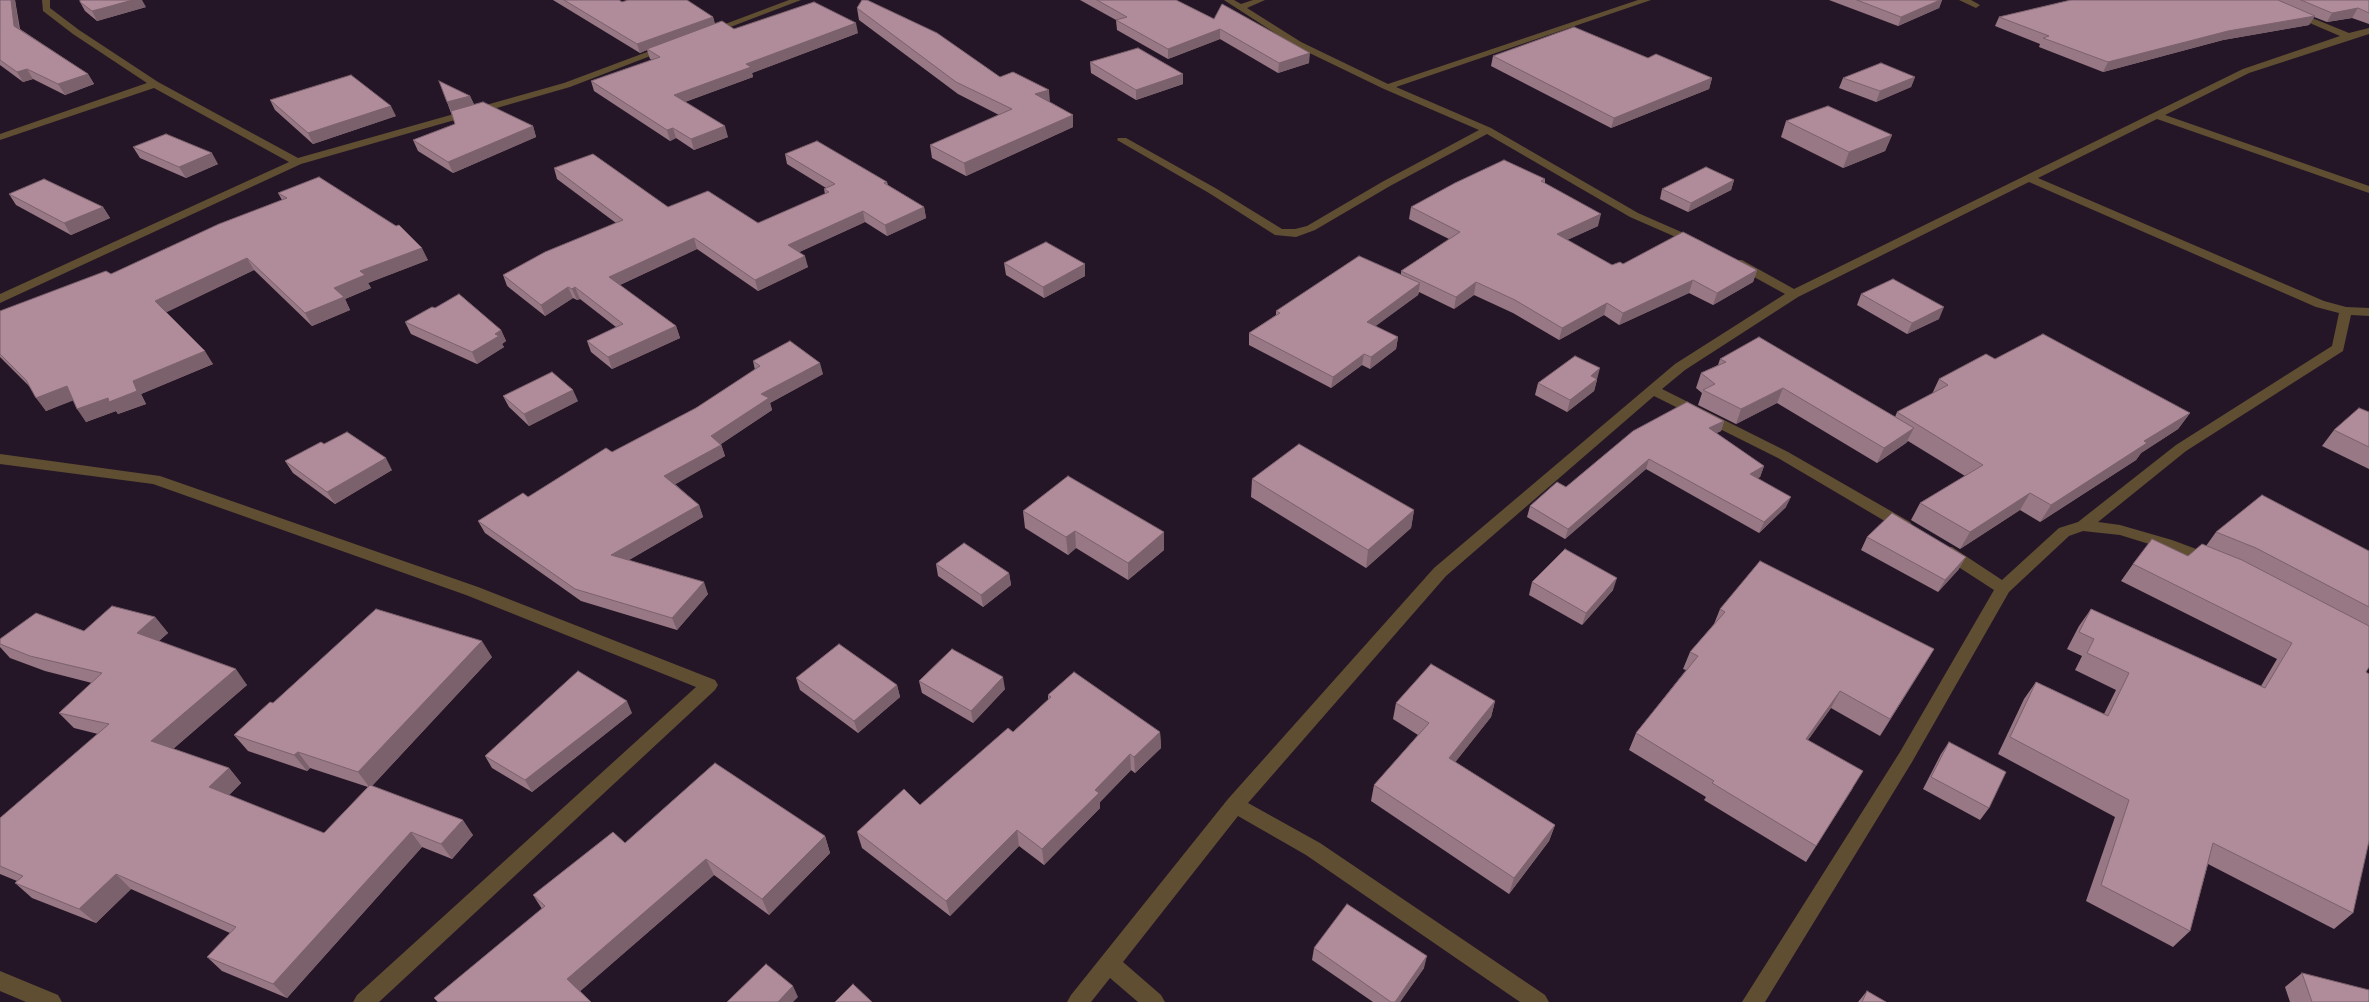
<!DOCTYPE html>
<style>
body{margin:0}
canvas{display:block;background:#241627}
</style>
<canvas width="2369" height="1002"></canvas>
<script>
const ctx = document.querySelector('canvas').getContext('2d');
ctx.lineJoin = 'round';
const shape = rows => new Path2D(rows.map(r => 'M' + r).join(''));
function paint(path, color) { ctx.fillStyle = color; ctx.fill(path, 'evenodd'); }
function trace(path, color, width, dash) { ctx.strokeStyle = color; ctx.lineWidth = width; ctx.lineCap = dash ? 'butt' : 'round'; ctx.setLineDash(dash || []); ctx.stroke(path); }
const minor = shape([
 [42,0,50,0,50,8,79,30,158,82,298,158,564,83,663,46,671,48,570,87,301,164,0,303,0,294,289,162,154,88,0,140,0,134,147,83,73,34,43,11,42,0],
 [789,0,801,0,712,34,704,32,789,0],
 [1224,0,1234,0,1241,4,1253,0,1265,0,1247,8,1301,42,1388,84,1638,0,1651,0,1396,87,1491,128,1638,213,1704,242,1698,246,1694,245,1630,217,1487,134,1390,186,1315,230,1296,237,1275,235,1209,193,1117,140,1118,138,1126,138,1217,189,1282,229,1295,229,1307,226,1382,182,1479,130,1384,89,1295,46,1224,0],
 [1959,0,1971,0,1980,5,1976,8,1959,0],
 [2256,0,2268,0,2349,33,2369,28,2369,34,2249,73,2165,115,2369,186,2369,193,2157,119,2038,178,2324,301,2346,307,2369,308,2369,316,2351,315,2343,351,2186,451,2098,522,2120,525,2172,540,2215,556,2217,560,2215,564,2203,564,2162,548,2120,535,2083,531,2069,536,2009,592,1912,762,1765,1002,1742,1002,1900,752,1994,590,1940,555,1938,551,1940,547,1952,547,2002,580,2059,528,2078,522,2176,445,2332,346,2339,313,2316,307,2029,182,1798,297,1685,370,1662,389,1788,452,1910,522,1913,526,1910,530,1900,530,1778,458,1654,396,1446,576,1248,803,1320,843,1545,995,1549,1002,1520,1002,1306,855,1238,816,1123,962,1161,995,1165,1002,1138,1002,1110,978,1091,1002,1067,1002,1071,995,1228,799,1434,568,1675,364,1785,294,1734,266,1732,263,1734,260,1742,260,1794,289,2243,69,2340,36,2256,0],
 [0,454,160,476,478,587,715,680,718,685,715,690,379,1002,353,1002,357,995,696,687,466,595,153,484,0,464,0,454],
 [0,971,58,995,62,1002,26,1002,0,991,0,971]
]);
const wall = shape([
 [0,0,15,0,20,29,88,74,94,84,65,95,33,79,23,82,0,65],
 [553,0,619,0,622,2,713,17,715,24,734,29,858,33,752,73,753,77,685,102,728,137,694,150,676,138,670,141,594,91,591,81,652,60,650,59,647,50,640,53],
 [1080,0,1176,0,1214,19,1309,63,1278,73,1220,39,1168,59,1117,30,1116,20],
 [1829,0,1942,0,1939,8,1898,26],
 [2071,0,2369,0,2369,24,2352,18,2327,22,2314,17,2309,25,2223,40,2103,72,2039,47,2040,44,1995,26,1999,17],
 [80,2,146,7,97,21,85,11],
 [857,8,1050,102,1073,115,1073,127,966,176,932,158,930,145,999,115,958,94,859,20],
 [1493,56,1648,58,1712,78,1709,89,1611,128,1491,66],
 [1090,62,1183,84,1136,100,1091,73],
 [1915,77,1911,87,1876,102,1839,88,1843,78],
 [470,96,474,105,533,126,536,137,453,173,418,151,413,140,455,124,447,102],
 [270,100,396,116,313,144,275,110],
 [1786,121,1892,135,1885,151,1843,168,1781,137],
 [133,147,218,164,186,178,140,158],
 [785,154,887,182,888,185,924,207,926,218,887,236,865,222,799,252,808,267,758,291,697,249,620,285,676,326,680,338,612,369,591,352,587,341,616,327,580,299,577,300,573,298,545,316,507,286,503,275,616,223,557,179,554,168,668,207,758,223,825,194,824,189,826,188,787,164],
 [1545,179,1545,183,1598,226,1567,240,1612,265,1623,264,1757,270,1753,282,1713,305,1689,293,1619,325,1604,315,1559,340,1513,313,1474,295,1454,309,1419,292,1418,295,1375,326,1398,337,1396,349,1370,369,1362,365,1331,388,1249,345,1249,333,1276,315,1276,311,1401,275,1401,271,1449,239,1409,219,1411,207],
 [1734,180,1731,190,1688,212,1660,199,1662,189],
 [278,193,428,260,368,283,371,288,345,299,350,310,312,326,254,270,166,312,213,364,141,394,146,404,118,414,116,411,86,422,73,400,46,411,30,387,0,357,0,311,111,274,282,200],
 [9,194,103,207,110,218,71,235,16,205],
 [1004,263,1085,276,1044,298,1006,275],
 [1861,294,1939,319,1907,334,1857,305],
 [405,322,501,330,506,341,502,344,504,347,477,364,411,334],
 [1720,359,1895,417,1897,412,1932,394,1939,379,1995,359,2190,413,2178,429,2141,453,2136,460,2040,522,2020,510,1960,549,1911,520,1920,503,1965,476,1908,441,1906,443,1877,463,1777,403,1736,424,1698,405,1702,393,1696,388,1701,373,1718,365],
 [753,361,823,374,770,403,772,410,721,444,725,456,675,484,699,505,703,517,629,560,708,594,677,630,581,601,485,533,478,521,528,497,696,408,755,370],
 [1597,380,1594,391,1567,412,1535,395,1538,383],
 [503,396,578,401,529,426,509,407],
 [2369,412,2369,469,2322,446,2334,430],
 [1724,421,1721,431,1716,433,1764,466,1760,477,1757,478,1786,507,1759,533,1646,469,1565,539,1527,517,1530,506,1566,487],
 [324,444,392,470,335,504,293,473,285,461],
 [1252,479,1414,510,1411,528,1366,568,1251,497],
 [1023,511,1164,532,1164,550,1128,580,1076,548,1068,555,1025,528],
 [2216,532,2369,551,2369,667,2366,672,2353,913,2334,929,2208,864,2190,931,2173,947,2086,901,2115,817,1998,754,2024,699,2036,682,2104,714,2116,690,2075,670,2082,656,2067,649,2079,626,2091,609,2261,686,2277,659,2121,581,2133,564,2188,556,2206,546],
 [1867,537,1959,569,1938,592,1861,550],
 [936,564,1009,573,1011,585,983,607,938,576],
 [1532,582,1613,590,1582,625,1529,595],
 [1720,609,1934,649,1880,736,1831,708,1808,740,1853,788,1806,862,1704,800,1706,797,1629,750,1636,733,1686,670,1683,669,1690,652,1714,624],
 [155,617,168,633,159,641,247,685,173,749,229,768,241,783,229,795,324,833,368,787,310,768,307,771,248,751,234,735,273,703,492,657,372,786,473,835,452,859,422,847,287,998,222,971,207,957,230,933,131,889,96,923,32,898,15,883,17,881,0,874,0,818,98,734,74,728,59,713,92,683,45,671,10,658,0,647,0,639,84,631],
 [796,678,897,685,900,697,858,733,800,690],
 [919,681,1005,689,973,723,922,693],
 [1048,695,1160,732,1161,748,1135,773,1131,770,1100,802,1100,808,1044,865,1019,846,950,916,862,848,857,832,920,805,1013,732,1048,700],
 [1495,701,1491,717,1455,762,1555,825,1549,841,1509,894,1371,801,1374,785,1418,735,1393,719,1396,703],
 [632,713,532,792,492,768,485,756],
 [1949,742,1989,808,1980,820,1923,789,1941,754],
 [825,836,830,853,769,915,714,875,580,991,591,1002,438,1002,434,998,542,909,533,895,625,843],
 [1314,948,1424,968,1400,1002,1373,1002,1312,960],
 [2302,973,2369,1002,2290,1002,2285,987],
 [1867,991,1886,1002,1858,1002]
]);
const shadedWall = shape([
 [11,0,15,0,20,36,14,26],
 [133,0,142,0,146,7,97,21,92,11],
 [1940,0,1942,0,1939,8,1898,26,1901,17],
 [2358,8,2352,18,2327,22,2332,13],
 [2315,16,2309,25,2223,40,2103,72,2108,62,2228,31],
 [713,17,715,25,647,49,647,50,640,53,637,44],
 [856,23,858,33,752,73,753,77,676,105,674,95,746,64],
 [1220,29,1220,39,1168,59,1168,49],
 [1310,53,1309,63,1278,73,1279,63],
 [27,69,33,79,23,82,17,72],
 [88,74,94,84,65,95,58,84],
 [1183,74,1183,84,1136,100,1136,90],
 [1915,77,1911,87,1876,102,1880,91],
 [1712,78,1709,89,1611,128,1614,118],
 [1049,90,1050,102,1035,94],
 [470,96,475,106,452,113,447,102],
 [391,106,396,116,313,144,308,133],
 [1073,115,1073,127,966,176,964,163],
 [533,126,536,137,453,173,448,162],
 [725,126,728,137,694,150,691,139],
 [673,128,676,138,670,141,667,130],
 [1892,135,1885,151,1843,168,1849,152],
 [212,153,218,164,186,178,179,167],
 [1734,180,1731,190,1688,212,1691,203],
 [103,207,110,218,71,235,64,223],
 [924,207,926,218,887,236,885,225],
 [863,211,865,222,791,256,788,245],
 [1601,214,1598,226,1554,246,1557,234],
 [694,238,697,249,613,288,609,277],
 [422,248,428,260,368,283,371,288,345,299,350,310,312,326,305,313,334,288,360,271],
 [805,256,808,267,758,291,755,280],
 [247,258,254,270,163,314,155,301],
 [1085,264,1085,276,1044,298,1043,287],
 [1757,270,1753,282,1713,305,1717,293],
 [1693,280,1689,293,1619,325,1623,313],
 [1476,282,1474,295,1454,309,1456,297],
 [1420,283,1418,295,1365,334,1367,322],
 [568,287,573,298,545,316,541,305],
 [575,287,580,299,577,300,572,289],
 [1607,303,1604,315,1559,340,1562,328],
 [1944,307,1939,319,1907,334,1912,323],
 [676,326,680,338,612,369,608,357],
 [501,330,506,341,502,344,504,347,477,364,472,352,495,334],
 [1398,337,1396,349,1370,369,1371,357],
 [205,351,213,364,141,394,146,404,118,414,116,411,86,422,77,409,133,381],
 [1364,354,1362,365,1331,388,1333,377],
 [820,363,823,374,770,403,772,410,715,448,721,445,725,456,669,488,664,476,761,394],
 [1600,368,1594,391,1567,412,1570,400,1591,376],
 [67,386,77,399,46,411,36,398],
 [1783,388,1777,403,1736,424,1741,409],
 [573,390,578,401,529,426,524,414],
 [2190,413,2178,429,2141,453,2136,460,2040,522,2051,505,2144,441],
 [1724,421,1721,431,1705,439,1709,428],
 [1914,428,1906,443,1877,463,1884,448],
 [386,458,392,470,335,504,327,492],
 [1649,459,1646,469,1565,539,1568,529],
 [1764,466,1760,477,1745,485,1750,474],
 [2030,493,2020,510,1960,549,1970,532],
 [1791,497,1786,507,1759,533,1764,522],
 [699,505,703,517,617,567,611,555],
 [1414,510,1411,528,1366,568,1368,550],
 [1075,531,1076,548,1068,555,1066,537],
 [1164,532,1164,550,1128,580,1128,563],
 [1966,557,1959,569,1938,592,1945,580],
 [1009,573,1011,585,983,607,981,595],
 [1617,578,1613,590,1582,625,1586,613],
 [704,582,708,594,677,630,672,618],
 [155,617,168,633,150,648,137,633],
 [482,641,492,657,370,788,358,772],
 [1934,649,1924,666,1880,736,1890,719],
 [236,669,247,685,165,756,151,741],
 [1003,677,1005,689,973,723,971,711],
 [897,685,900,697,858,733,854,721],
 [1840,691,1831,708,1797,755,1806,739],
 [627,701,632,713,532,792,525,780],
 [1495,701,1491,717,1446,774,1449,758],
 [1160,732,1161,748,1135,773,1134,757],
 [298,752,310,768,307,771,294,755],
 [1130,754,1131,770,1100,802,1100,808,1044,865,1042,849,1095,790],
 [229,768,241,783,222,802,209,787],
 [463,820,473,835,452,859,441,844],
 [1555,825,1549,841,1509,894,1514,878],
 [1017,830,1019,846,950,916,946,901],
 [411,832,422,847,287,998,273,984],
 [825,836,830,853,769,915,762,899],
 [706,859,714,875,577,994,567,979],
 [116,874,131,889,96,923,79,909],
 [1427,956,1424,968,1400,1002,1395,1002],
 [793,986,798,997,793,1002,778,1002]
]);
const building = shape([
 [0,0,11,0,14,26,88,74,58,84,27,69,17,72,0,60,0,0],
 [80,0,133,0,92,11,80,2,80,0],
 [564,0,619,0,622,2,628,0,687,0,713,17,637,44,564,0],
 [862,0,867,0,937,33,1000,77,1013,72,1049,90,1035,94,1073,115,964,163,930,145,1012,109,956,82,857,8,862,0],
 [1097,0,1176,0,1214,19,1222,4,1310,53,1279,63,1220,29,1168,49,1116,20,1127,17,1097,0],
 [1857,0,1940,0,1901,17,1857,0],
 [2071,0,2278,0,2315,16,2228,31,2108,62,2043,38,2049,36,1999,17,2071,0],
 [2301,0,2369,0,2369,13,2358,8,2332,13,2301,0],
 [814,2,856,23,746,64,751,67,674,95,725,126,691,139,673,128,667,130,591,81,660,57,647,49,722,21,734,29,814,2],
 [1574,27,1648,58,1656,54,1712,78,1614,118,1493,56,1574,27],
 [1138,48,1183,74,1136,90,1090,62,1138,48],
 [1881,63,1915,77,1880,91,1843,78,1881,63],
 [351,75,391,106,308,133,270,100,351,75],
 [439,81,470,96,447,102,439,81],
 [483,102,533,126,448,162,413,140,455,124,451,111,483,102],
 [1828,106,1892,135,1849,152,1786,121,1828,106],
 [166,134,212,153,179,167,133,147,166,134],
 [817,141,887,182,884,183,924,207,885,225,863,211,788,245,805,256,755,280,694,238,609,277,676,326,608,357,587,341,623,324,575,287,572,289,568,287,541,305,503,275,545,252,623,220,554,168,593,154,668,207,708,191,758,223,829,192,824,189,835,184,785,154,817,141],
 [1504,160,1545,179,1541,181,1601,214,1557,234,1612,265,1620,262,1623,264,1683,232,1757,270,1717,293,1693,280,1623,313,1607,303,1562,328,1515,300,1476,282,1456,297,1401,271,1460,232,1411,207,1455,183,1504,160],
 [1706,167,1734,180,1691,203,1662,189,1706,167],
 [319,177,396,226,399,225,422,248,360,271,365,275,334,288,344,297,305,313,247,258,155,301,205,351,133,381,137,391,109,402,108,398,77,409,67,386,36,398,26,380,0,354,0,311,106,271,111,274,219,224,287,198,278,193,319,177],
 [44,179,103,207,64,223,9,194,44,179],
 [1046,242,1085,264,1043,287,1004,263,1046,242],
 [1359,256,1420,283,1367,322,1398,337,1371,357,1364,354,1333,377,1249,333,1280,313,1276,311,1359,256],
 [1893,279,1944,307,1912,323,1861,294,1893,279],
 [459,294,501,330,495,334,499,336,472,352,405,322,432,307,435,308,459,294],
 [2043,334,2190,413,2144,441,2147,443,2051,505,2030,493,1970,532,1920,503,1983,465,1897,412,1948,385,1939,379,1986,354,1995,359,2043,334],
 [1759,337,1914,428,1884,448,1783,388,1741,409,1703,390,1715,384,1701,373,1726,362,1720,359,1759,337],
 [790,341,820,363,761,394,769,398,711,436,721,445,664,476,699,505,611,555,704,582,672,618,575,589,478,521,523,493,528,497,606,448,612,452,696,408,760,366,753,361,790,341],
 [1575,356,1600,368,1591,376,1597,379,1570,400,1538,383,1575,356],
 [552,372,573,390,524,414,503,396,552,372],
 [1687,402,1724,421,1709,428,1764,466,1750,474,1791,497,1764,522,1649,459,1568,529,1530,506,1557,482,1566,487,1633,431,1687,402],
 [2359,408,2369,412,2369,447,2334,430,2359,408],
 [347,432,386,458,327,492,285,461,321,442,324,444,347,432],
 [1299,444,1414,510,1368,550,1252,479,1299,444],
 [1068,476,1164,532,1128,563,1075,531,1066,537,1023,511,1068,476],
 [2262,495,2369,551,2369,607,2256,548,2216,532,2262,495],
 [1892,513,1966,557,1945,580,1867,537,1892,513],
 [2152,539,2188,556,2202,544,2242,560,2369,626,2369,667,2366,672,2369,674,2369,841,2353,913,2213,843,2190,931,2101,885,2129,800,2010,737,2036,682,2108,716,2129,673,2087,653,2094,639,2079,632,2091,609,2265,688,2292,643,2133,564,2152,539],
 [964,543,1009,573,981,595,936,564,964,543],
 [1565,549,1617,578,1586,613,1532,582,1565,549],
 [1760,561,1934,649,1890,719,1840,691,1806,739,1863,771,1816,846,1712,783,1714,781,1636,733,1698,656,1690,652,1725,612,1720,609,1760,561],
 [112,606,155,617,137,633,236,669,151,741,229,768,209,787,324,833,370,785,463,820,441,844,411,832,273,984,207,957,236,927,116,874,79,909,15,883,23,876,0,866,0,818,109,724,59,713,102,673,30,656,0,644,0,639,36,613,84,631,112,606],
 [376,609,482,641,358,772,298,752,294,755,234,735,270,702,273,703,376,609],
 [839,644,897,685,854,721,796,678,839,644],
 [952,649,1003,677,971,711,919,681,952,649],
 [1431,664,1495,701,1449,758,1555,825,1514,878,1374,785,1429,723,1396,703,1431,664],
 [578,671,627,701,525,780,485,756,578,671],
 [1074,672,1160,732,1134,757,1130,754,1095,790,1099,793,1042,849,1017,830,946,901,857,832,904,789,920,805,1008,728,1013,732,1051,697,1048,695,1074,672],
 [1949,742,2006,772,1989,808,1931,777,1949,742],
 [715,763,825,836,762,899,706,859,567,979,591,1002,438,1002,434,998,545,906,533,895,613,832,625,843,715,763],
 [1347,904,1427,956,1395,1002,1391,1002,1314,948,1347,904],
 [766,964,793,986,778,1002,727,1002,766,964],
 [2302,973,2369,990,2369,1002,2312,1002,2302,973],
 [853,984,872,1002,835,1002,853,984],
 [1867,991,1886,1002,1862,1002,1867,991]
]);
paint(minor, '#5f4e31');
paint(wall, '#977884');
paint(shadedWall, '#7b616c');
paint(building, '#b08b9a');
trace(building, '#7b616c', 1);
</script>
